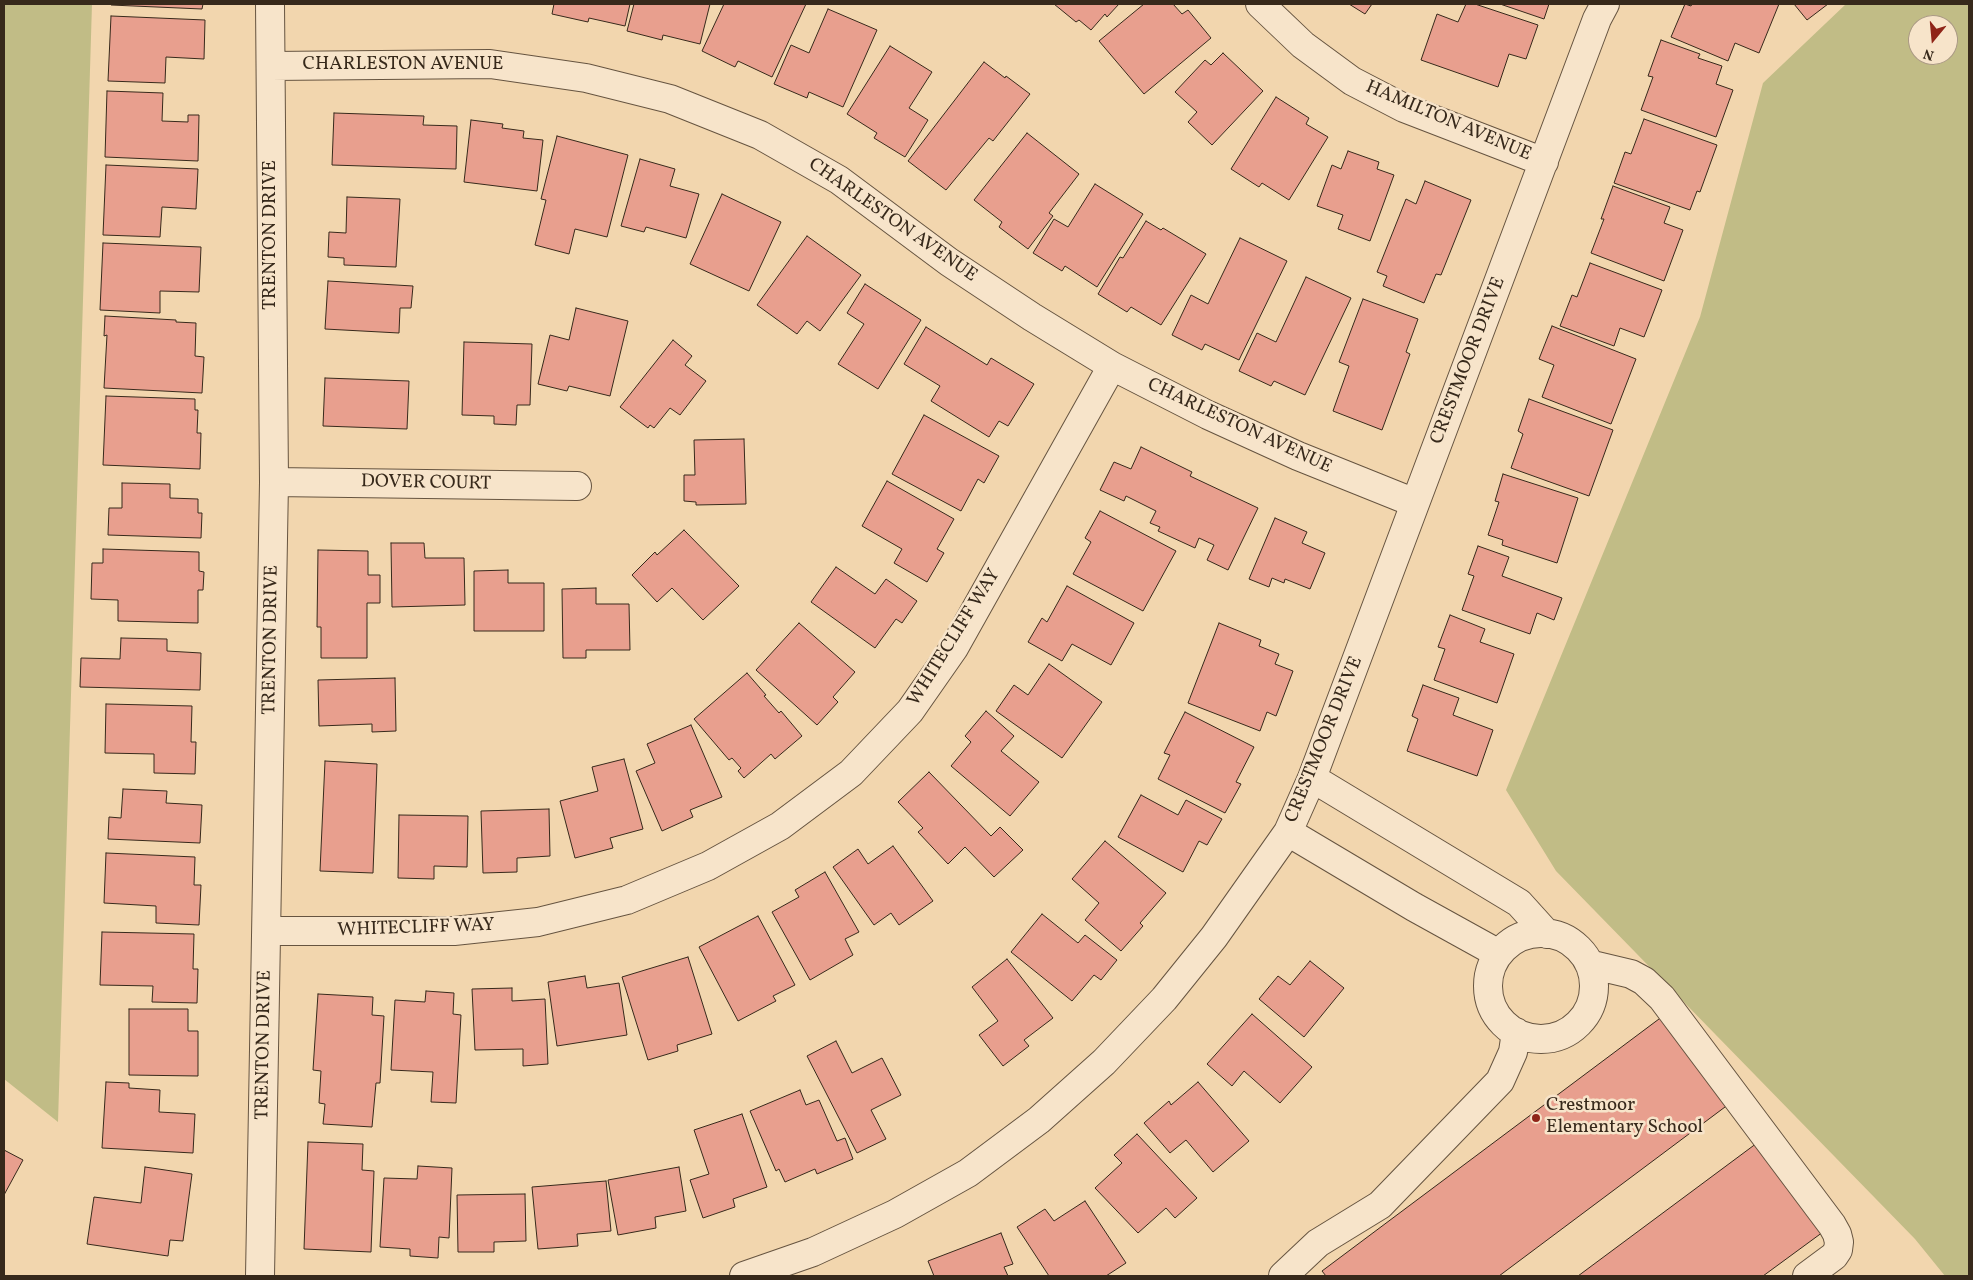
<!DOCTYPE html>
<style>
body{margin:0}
#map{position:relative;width:1973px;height:1280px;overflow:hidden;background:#f2d6ae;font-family:Vollkorn,serif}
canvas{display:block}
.frame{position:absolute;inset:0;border:5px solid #37291b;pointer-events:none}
.north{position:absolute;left:1908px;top:15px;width:50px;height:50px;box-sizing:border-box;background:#f7e4ca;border:1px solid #aa9984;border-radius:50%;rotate:197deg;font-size:14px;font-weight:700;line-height:20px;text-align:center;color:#37291b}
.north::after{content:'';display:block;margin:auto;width:18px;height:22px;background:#8f2418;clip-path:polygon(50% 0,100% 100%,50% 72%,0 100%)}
</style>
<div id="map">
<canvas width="1973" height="1280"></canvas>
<div class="frame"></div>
<div class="north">N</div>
</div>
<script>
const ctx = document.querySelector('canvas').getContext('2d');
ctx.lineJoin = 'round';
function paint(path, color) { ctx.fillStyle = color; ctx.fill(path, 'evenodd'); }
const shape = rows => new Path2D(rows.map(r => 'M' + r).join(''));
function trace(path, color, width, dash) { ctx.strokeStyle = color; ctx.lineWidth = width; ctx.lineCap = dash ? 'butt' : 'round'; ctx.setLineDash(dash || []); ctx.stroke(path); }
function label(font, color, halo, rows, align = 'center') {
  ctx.font = font + ' Vollkorn,serif'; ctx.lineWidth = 5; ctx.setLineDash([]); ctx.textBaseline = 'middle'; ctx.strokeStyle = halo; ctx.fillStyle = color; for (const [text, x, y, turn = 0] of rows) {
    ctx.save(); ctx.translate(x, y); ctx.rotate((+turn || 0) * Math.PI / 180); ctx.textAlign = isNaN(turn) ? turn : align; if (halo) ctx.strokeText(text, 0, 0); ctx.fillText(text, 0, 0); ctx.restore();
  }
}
const green = shape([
 [4,4,92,4,58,1122,4,1079],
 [1846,4,1969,4,1969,1276,1945,1276,1915,1239,1556,871,1506,790,1700,317,1763,83],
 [1918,25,1948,25,1948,55,1918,55]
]);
const building = shape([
 [111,4,203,4,202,9,111,5,111,4],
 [554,4,630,4,625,26,589,18,588,22,552,14,554,4],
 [634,4,710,4,700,44,663,35,662,40,627,31,634,4],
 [724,4,806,4,772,77,738,61,735,67,702,51,724,4],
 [1054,4,1119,4,1107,17,1105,14,1091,30,1079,20,1076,22,1054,4],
 [1144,4,1173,4,1182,14,1188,10,1211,38,1144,94,1099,41,1144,4],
 [1349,4,1372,4,1365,14,1349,4],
 [1466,4,1475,4,1538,25,1526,59,1509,54,1498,87,1421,60,1437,14,1458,22,1466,4],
 [1500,4,1549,4,1544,19,1500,4],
 [1685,4,1691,6,1692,4,1779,4,1759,53,1735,43,1728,61,1671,37,1685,4],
 [1794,4,1828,4,1807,20,1794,4],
 [828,9,877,30,843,107,809,92,807,98,774,84,791,45,809,53,828,9],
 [111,16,205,20,204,59,166,57,165,83,108,81,111,16],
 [1661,40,1700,54,1698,58,1722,66,1716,84,1733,90,1716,137,1641,110,1653,77,1648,76,1661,40],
 [890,46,932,72,909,108,928,120,905,157,874,138,877,133,847,114,890,46],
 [1223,53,1263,91,1212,145,1188,122,1197,112,1175,92,1205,60,1211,65,1223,53],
 [984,62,1005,78,1006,76,1030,94,993,141,989,138,946,190,908,161,984,62],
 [107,91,163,93,162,121,188,122,188,115,199,115,198,161,105,157,107,91],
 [1276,97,1309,118,1306,124,1328,137,1289,200,1262,183,1259,187,1231,169,1276,97],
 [334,113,424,116,423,125,457,126,456,169,332,165,334,113],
 [1644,119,1717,145,1700,192,1697,191,1690,210,1614,183,1625,152,1631,154,1644,119],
 [471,120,503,124,502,128,524,131,523,138,543,140,537,191,464,182,471,120],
 [1027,133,1079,174,1049,213,1053,216,1028,249,999,227,1002,222,974,200,1027,133],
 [557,136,628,155,607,237,575,229,569,254,535,245,546,200,541,199,557,136],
 [1348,151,1379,162,1377,169,1394,175,1370,241,1338,229,1343,215,1317,206,1332,165,1341,169,1348,151],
 [640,159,675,169,670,186,699,194,686,238,646,227,644,232,621,226,640,159],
 [106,165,198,169,196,209,162,207,160,237,103,235,106,165],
 [1425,181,1471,200,1441,275,1436,274,1424,303,1383,286,1387,276,1377,272,1406,199,1416,204,1425,181],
 [1095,184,1143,214,1097,287,1065,266,1062,271,1033,253,1054,219,1068,227,1095,184],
 [1613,186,1670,207,1664,223,1683,230,1664,281,1591,253,1604,219,1601,219,1613,186],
 [722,194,781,222,749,291,690,264,722,194],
 [347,197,400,199,396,267,344,265,344,258,328,257,329,232,346,233,347,197],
 [1146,221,1161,230,1163,228,1206,254,1161,325,1131,307,1127,312,1098,294,1120,257,1123,258,1146,221],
 [807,236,861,275,820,331,807,321,797,334,757,305,807,236],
 [1240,238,1287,261,1239,360,1205,344,1202,350,1172,335,1191,295,1208,304,1240,238],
 [103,243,201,247,199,292,160,291,160,313,100,310,103,243],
 [1590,263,1662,290,1644,337,1620,328,1614,346,1560,326,1572,295,1577,297,1590,263],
 [1306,277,1351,298,1305,395,1274,381,1271,386,1239,371,1257,333,1276,342,1306,277],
 [328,281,413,286,411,308,400,308,399,333,325,329,328,281],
 [865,284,921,320,878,389,838,364,864,324,847,313,865,284],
 [1363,299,1418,319,1406,352,1410,354,1382,430,1333,411,1349,366,1339,362,1363,299],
 [576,308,628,321,610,396,569,386,567,391,538,384,550,335,569,340,576,308],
 [105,316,176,320,176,322,196,323,195,356,204,357,202,393,104,388,107,335,104,336,105,316],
 [1552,326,1636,359,1611,424,1542,397,1554,365,1539,359,1552,326],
 [926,327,987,365,991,358,1034,384,1008,426,999,421,989,437,931,401,940,386,904,364,926,327],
 [673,340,692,356,685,365,706,381,680,415,670,408,654,428,650,425,648,428,620,407,673,340],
 [464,342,532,344,530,405,517,405,516,425,494,424,494,416,462,415,464,342],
 [325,378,409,381,407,429,323,426,325,378],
 [106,396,195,399,195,410,198,410,197,433,201,433,200,469,103,465,106,396],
 [1529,399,1613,430,1589,496,1511,468,1523,434,1518,431,1529,399],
 [924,415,999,456,984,483,978,479,961,511,892,474,924,415],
 [744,439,746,504,696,505,696,502,684,501,684,475,695,475,694,440,744,439],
 [1141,447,1192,472,1190,476,1258,508,1228,570,1207,560,1214,545,1199,538,1195,548,1158,531,1160,527,1150,523,1156,511,1126,496,1124,501,1100,490,1114,462,1131,469,1141,447],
 [1503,474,1578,498,1557,563,1502,545,1503,540,1488,535,1499,502,1495,501,1503,474],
 [887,481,954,519,937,549,944,553,927,582,894,563,902,549,862,526,887,481],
 [122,483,170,484,170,498,198,499,198,513,202,513,201,538,108,535,109,508,122,508,122,483],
 [1100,511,1176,551,1143,611,1073,574,1091,542,1085,538,1100,511],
 [1275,518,1307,532,1302,543,1325,553,1310,589,1285,579,1284,583,1272,578,1269,587,1249,579,1275,518],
 [684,530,739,586,703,620,672,588,657,602,632,575,655,552,657,555,684,530],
 [391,543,424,543,425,558,464,558,465,605,392,607,391,543],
 [1478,546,1509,557,1502,576,1562,598,1554,620,1537,613,1530,634,1462,610,1474,576,1468,574,1478,546],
 [103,549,199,552,199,571,204,572,203,590,198,590,198,623,118,621,118,600,91,599,92,563,103,563,103,549],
 [318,550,368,551,368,575,380,575,380,603,367,603,367,658,321,658,321,627,317,627,318,550],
 [836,567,875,594,886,579,917,601,902,623,896,619,875,648,811,602,836,567],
 [508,570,508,583,544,583,544,631,474,631,474,571,508,570],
 [1067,586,1134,623,1111,665,1072,644,1062,661,1028,642,1042,618,1047,622,1067,586],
 [596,588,596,604,629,604,630,650,586,650,586,658,563,658,562,589,596,588],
 [1450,615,1485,629,1480,642,1514,654,1497,703,1434,680,1445,649,1438,647,1450,615],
 [799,623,855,672,833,697,838,702,817,725,756,670,799,623],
 [1219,623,1261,640,1259,646,1279,654,1275,664,1293,671,1276,716,1267,712,1260,731,1188,703,1219,623],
 [121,638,167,639,167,651,201,653,200,690,80,687,81,658,120,659,121,638],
 [1049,664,1102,702,1062,758,996,711,1014,685,1028,695,1049,664],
 [747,673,766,695,764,696,779,713,781,711,802,736,775,759,771,754,744,778,738,771,741,768,732,758,729,760,694,719,747,673],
 [395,678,396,731,372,732,372,724,319,726,318,680,395,678],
 [1423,685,1459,698,1453,715,1493,730,1477,776,1407,751,1418,719,1412,716,1423,685],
 [106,704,192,706,191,742,196,742,195,774,154,773,154,754,105,753,106,704],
 [986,711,1014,736,1001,751,1039,782,1010,816,951,766,971,742,965,736,986,711],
 [1185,712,1254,747,1236,782,1241,784,1225,813,1158,779,1170,755,1164,753,1185,712],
 [691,725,722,797,690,810,693,817,662,831,636,771,655,763,647,744,691,725],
 [624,759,643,829,610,838,613,848,575,858,560,801,598,791,592,767,624,759],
 [325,761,377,764,373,873,320,871,325,761],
 [929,772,991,836,1000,827,1023,850,994,877,965,847,948,864,918,832,923,828,898,802,929,772],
 [123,789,167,791,166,803,202,805,200,843,108,839,109,817,121,818,123,789],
 [1141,795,1178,815,1186,800,1222,819,1207,845,1199,841,1183,872,1118,837,1141,795],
 [549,809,550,856,517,858,517,872,483,873,481,811,549,809],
 [399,815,468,816,467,867,434,866,434,879,398,878,399,815],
 [1105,841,1166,893,1140,923,1143,926,1121,951,1085,920,1099,903,1072,879,1105,841],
 [893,846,933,901,899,925,891,913,874,925,833,867,858,849,868,864,893,846],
 [106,853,195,857,194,885,201,885,199,925,156,923,156,906,104,903,106,853],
 [825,872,859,932,845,939,853,955,810,980,772,912,799,897,795,890,825,872],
 [1042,914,1078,943,1085,935,1117,960,1101,980,1094,975,1072,1001,1011,952,1042,914],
 [758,916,795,985,773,996,776,1001,738,1021,699,947,758,916],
 [102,932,194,934,193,969,198,969,197,1003,152,1002,153,986,100,985,102,932],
 [688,957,712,1034,677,1045,678,1051,648,1060,622,977,688,957],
 [1007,959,1053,1018,1024,1040,1029,1046,1003,1066,979,1035,998,1021,972,987,1007,959],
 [1310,961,1344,988,1304,1037,1259,999,1278,976,1290,985,1310,961],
 [585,976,587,988,619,983,627,1035,557,1046,548,982,585,976],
 [512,988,512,1001,545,999,548,1064,523,1066,523,1049,475,1050,472,989,512,988],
 [426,991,454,993,453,1014,461,1015,456,1103,431,1102,433,1072,391,1070,395,1000,425,1002,426,991],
 [318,994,373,997,372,1015,384,1016,380,1083,376,1083,372,1127,323,1124,325,1104,319,1103,321,1071,313,1070,318,994],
 [129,1009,188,1009,188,1031,198,1031,198,1076,129,1075,129,1009],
 [1252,1014,1312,1067,1280,1103,1244,1071,1232,1086,1207,1064,1252,1014],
 [1663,1016,1729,1104,1499,1276,1326,1276,1322,1271,1663,1016],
 [836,1041,852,1073,882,1058,901,1095,871,1110,886,1139,857,1153,807,1056,836,1041],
 [106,1082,129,1083,129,1088,160,1090,159,1112,195,1114,193,1153,102,1148,106,1082],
 [1198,1082,1249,1141,1213,1172,1186,1140,1170,1153,1144,1123,1169,1101,1171,1105,1198,1082],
 [800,1090,806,1105,819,1100,837,1141,845,1138,853,1159,817,1174,815,1169,785,1182,779,1169,776,1171,750,1111,800,1090],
 [742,1114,767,1187,733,1199,735,1207,703,1218,690,1180,709,1174,694,1130,742,1114],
 [1137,1134,1197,1198,1175,1218,1166,1208,1138,1233,1095,1188,1122,1163,1114,1155,1137,1134],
 [308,1142,363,1144,362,1170,374,1171,371,1252,304,1249,308,1142],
 [1757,1143,1823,1232,1763,1276,1578,1276,1757,1143],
 [4,1150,23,1160,4,1195,4,1150],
 [418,1166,452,1168,449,1238,439,1237,438,1258,410,1256,410,1249,380,1247,384,1178,417,1179,418,1166],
 [145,1167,192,1174,183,1241,170,1240,168,1256,87,1244,94,1197,141,1203,145,1167],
 [679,1167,686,1211,655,1217,656,1228,618,1235,608,1180,679,1167],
 [606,1181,611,1231,577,1234,578,1246,538,1249,532,1187,606,1181],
 [525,1194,526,1241,494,1242,494,1252,458,1252,457,1195,525,1194],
 [1085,1201,1126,1263,1106,1276,1049,1276,1017,1227,1045,1209,1054,1221,1085,1201],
 [1001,1233,1013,1264,1004,1267,1008,1276,934,1276,928,1261,1001,1233]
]);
const minor = shape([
 [1260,4,1303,45,1352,81,1404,108,1544,162],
 [271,66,490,64,586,78,670,99,760,135,839,180,949,262,1032,317,1112,366,1208,415,1298,456,1415,503],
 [274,482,577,486],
 [1312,778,1519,903,1547,934],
 [1288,832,1414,907,1499,954],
 [267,931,454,931,538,922,627,900,708,866,780,826,851,773,910,711,954,648,1112,366],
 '1488 986a53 53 0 1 1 106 0a53 53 0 1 1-106 0Z',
 [1589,964,1631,974,1644,981,1662,998,1832,1225,1837,1234,1839,1242,1838,1250,1834,1256,1807,1276],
 [260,1276,274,482,270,4],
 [744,1276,813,1252,895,1214,968,1173,1039,1120,1104,1062,1164,999,1214,937,1288,832,1312,778,1597,19,1605,4],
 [1283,1276,1318,1243,1380,1205,1500,1081,1513,1052,1516,1032]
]);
const markers = [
 [1536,1118,5,"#8f2418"]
];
const streetNames = [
 ["CHARLESTON AVENUE",403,66],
 ["HAMILTON AVENUE",1448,122,23],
 ["CHARLESTON AVENUE",892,221,35],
 ["TRENTON DRIVE",272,235,-90],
 ["CRESTMOOR DRIVE",1469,361,-69],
 ["CHARLESTON AVENUE",1239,427,25],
 ["DOVER COURT",426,484,1],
 ["WHITECLIFF WAY",955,638,-58],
 ["TRENTON DRIVE",272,640,-89],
 ["CRESTMOOR DRIVE",1325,740,-68],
 ["WHITECLIFF WAY",416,929,-2],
 ["TRENTON DRIVE",265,1045,-89]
];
const poiNames = [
 ["Crestmoor",1546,1107],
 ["Elementary School",1546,1129]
];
paint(green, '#c1bc86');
paint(building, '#e89f8e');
trace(building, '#37291b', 1);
trace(minor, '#665440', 30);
trace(minor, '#f7e4ca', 28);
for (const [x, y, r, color] of markers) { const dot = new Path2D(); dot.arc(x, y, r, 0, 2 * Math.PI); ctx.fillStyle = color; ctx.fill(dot); trace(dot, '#f7e4ca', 2); }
label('19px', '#37291b', '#f7e4ca', streetNames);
label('19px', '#37291b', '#f7e4ca', poiNames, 'left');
</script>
